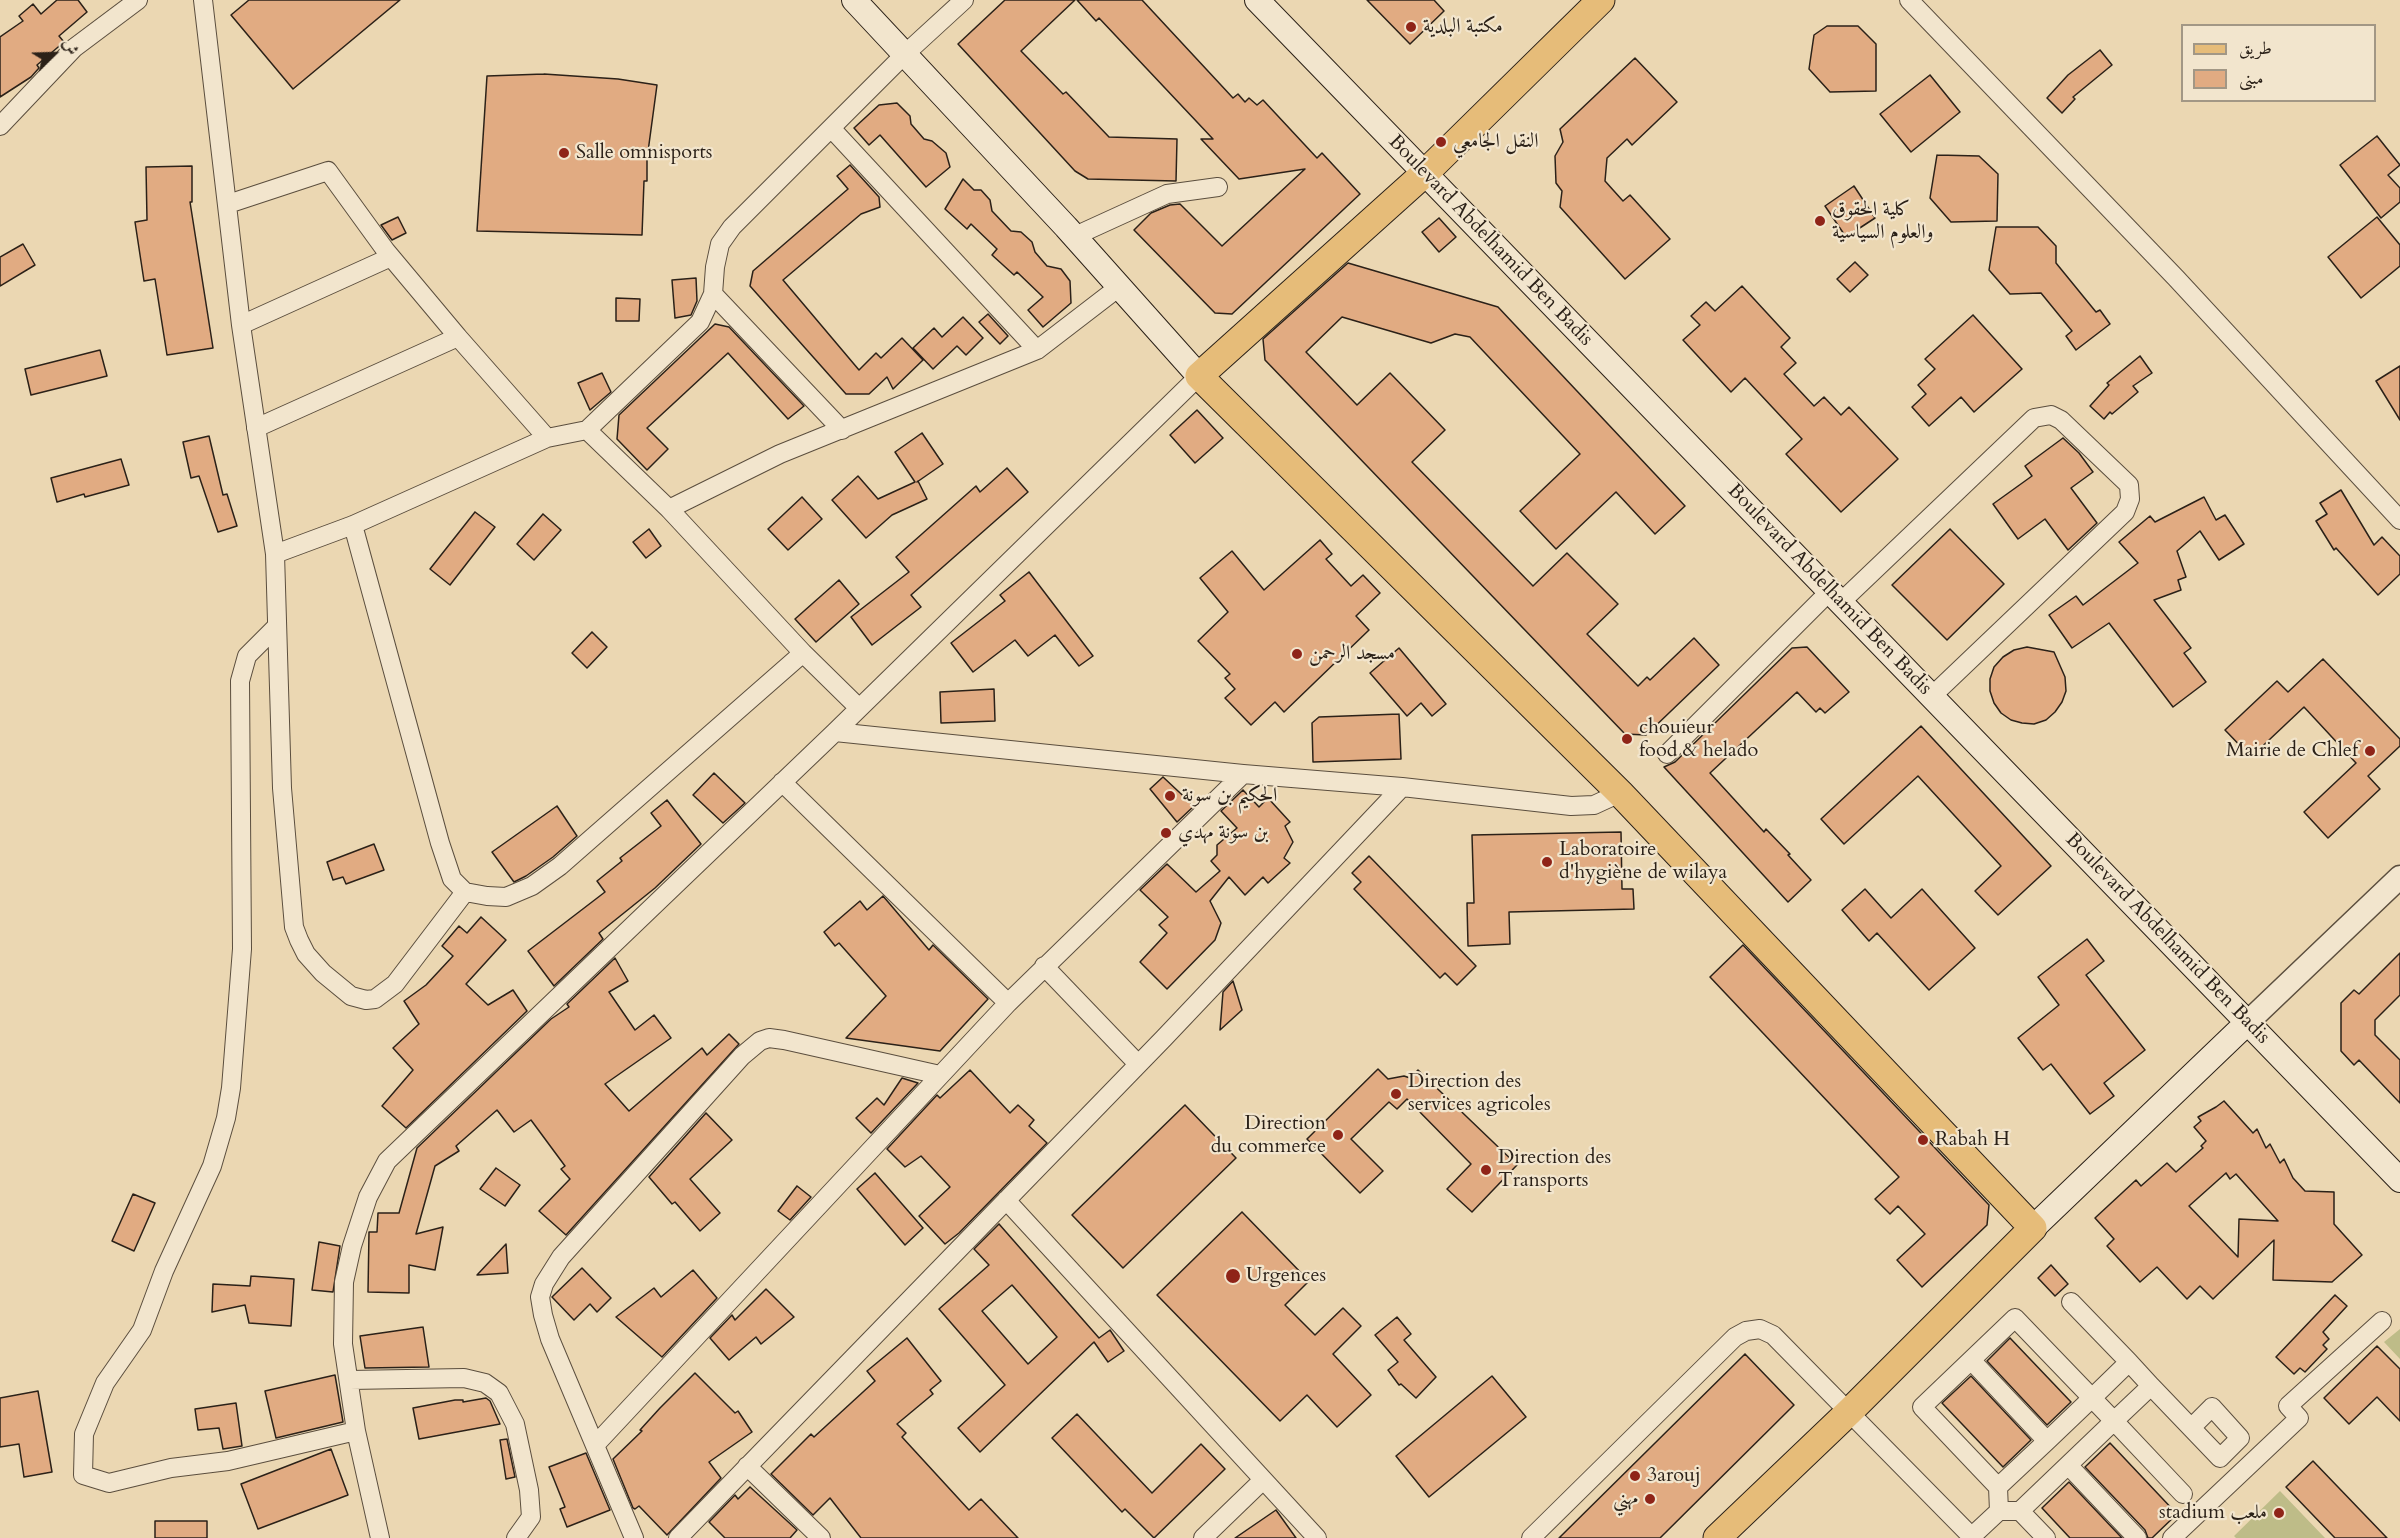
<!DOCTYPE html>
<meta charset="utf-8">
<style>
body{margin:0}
#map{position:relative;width:2400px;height:1538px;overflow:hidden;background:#ebd7b2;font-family:Cardo,Amiri,serif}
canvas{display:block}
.legend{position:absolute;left:2181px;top:24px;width:195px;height:78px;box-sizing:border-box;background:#f2e5cd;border:2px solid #a29785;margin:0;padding:8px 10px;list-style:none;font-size:18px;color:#2b2118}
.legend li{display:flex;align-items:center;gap:12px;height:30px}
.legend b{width:30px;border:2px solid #a29785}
.north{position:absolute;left:24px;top:24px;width:60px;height:60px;-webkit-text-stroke:4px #f2e5cd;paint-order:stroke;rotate:67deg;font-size:16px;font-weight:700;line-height:24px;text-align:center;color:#2b2118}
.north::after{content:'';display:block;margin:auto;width:21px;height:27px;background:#2b2118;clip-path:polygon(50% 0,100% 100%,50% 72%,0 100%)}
</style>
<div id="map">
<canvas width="2400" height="1538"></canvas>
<ul class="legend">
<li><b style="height:8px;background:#e6bc79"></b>طريق</li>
<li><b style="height:16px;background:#e1ab82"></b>مبنى</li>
</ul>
<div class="north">ش</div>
</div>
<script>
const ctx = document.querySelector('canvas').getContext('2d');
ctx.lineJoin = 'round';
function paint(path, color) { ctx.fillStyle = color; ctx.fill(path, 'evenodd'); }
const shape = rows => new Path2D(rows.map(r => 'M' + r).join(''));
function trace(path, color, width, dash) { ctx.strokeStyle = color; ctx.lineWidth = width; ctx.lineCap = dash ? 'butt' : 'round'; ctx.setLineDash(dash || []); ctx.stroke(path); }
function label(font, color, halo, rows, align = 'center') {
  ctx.font = font + ' Cardo,Amiri,serif'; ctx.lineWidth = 4.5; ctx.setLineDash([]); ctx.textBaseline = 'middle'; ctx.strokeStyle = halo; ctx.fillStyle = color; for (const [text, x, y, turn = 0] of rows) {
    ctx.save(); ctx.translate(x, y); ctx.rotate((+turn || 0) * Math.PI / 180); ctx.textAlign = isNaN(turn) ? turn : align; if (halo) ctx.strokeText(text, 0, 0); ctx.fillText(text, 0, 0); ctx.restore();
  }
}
const green = shape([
 [2400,1329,2400,1359,2384,1342],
 [2280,1491,2325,1538,2236,1538,2234,1536]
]);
const building = shape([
 [57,0,78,0,87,12,59,36,64,42,37,65,39,68,31,77,0,97,0,37,23,21,19,16,33,4,41,14,57,0],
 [249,0,400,0,293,89,231,15,249,0],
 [1005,0,1075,0,1021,51,1063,94,1066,92,1109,137,1177,139,1176,181,1088,179,1075,171,958,44,1005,0],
 [1077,0,1142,0,1233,98,1238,94,1245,102,1249,98,1257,105,1263,100,1317,158,1322,153,1360,194,1232,314,1215,313,1134,230,1151,213,1170,205,1180,204,1222,246,1305,169,1239,179,1201,139,1213,139,1099,18,1096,21,1077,0],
 [1367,0,1434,0,1444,11,1410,44,1367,0],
 [1827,26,1858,26,1876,44,1876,91,1830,92,1809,69,1814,35,1827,26],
 [2100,50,2112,65,2073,97,2075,99,2062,113,2047,98,2068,75,2100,50],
 [1635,58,1677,102,1632,145,1627,139,1607,158,1605,181,1623,201,1630,195,1670,239,1625,279,1560,207,1562,191,1556,183,1555,156,1563,142,1560,129,1635,58],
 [544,74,618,79,657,85,647,159,647,181,644,181,642,235,477,231,487,76,544,74],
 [1930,75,1960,112,1911,152,1880,114,1930,75],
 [897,103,910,116,911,124,924,139,932,141,946,153,950,167,926,187,880,135,869,145,854,128,879,105,897,103],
 [2377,136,2400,165,2388,175,2400,188,2400,202,2381,218,2340,165,2377,136],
 [1937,155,1979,156,1998,174,1997,221,1951,222,1930,198,1937,155],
 [850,165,879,197,880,207,861,214,783,280,859,370,876,353,881,358,902,338,923,360,893,389,887,377,869,394,846,394,750,286,753,271,848,189,837,176,850,165],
 [192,166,192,202,190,202,213,348,167,355,155,279,144,281,135,222,147,220,146,167,192,166],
 [963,179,974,190,981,190,990,200,992,211,1011,231,1021,232,1032,242,1035,252,1047,266,1061,269,1070,281,1071,303,1043,327,1028,310,1043,297,1017,272,1014,275,992,255,997,249,971,224,967,229,945,209,963,179],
 [1854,186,1875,218,1846,237,1825,206,1854,186],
 [398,217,406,233,392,240,381,225,398,217],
 [2377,217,2400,245,2400,266,2361,298,2328,257,2377,217],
 [1439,218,1456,237,1439,252,1422,232,1439,218],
 [1996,227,2038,227,2056,246,2056,263,2096,312,2100,310,2110,324,2076,350,2066,336,2072,331,2041,293,2010,294,1989,270,1996,227],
 [23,244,35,265,0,286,0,257,23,244],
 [1855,262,1868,275,1850,292,1837,279,1855,262],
 [1348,263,1498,307,1685,506,1655,534,1616,492,1556,549,1520,511,1580,454,1470,337,1455,334,1431,343,1342,317,1306,352,1357,405,1390,373,1445,430,1412,462,1533,586,1567,553,1618,604,1587,634,1638,686,1647,677,1650,680,1694,638,1719,665,1646,735,1625,734,1265,360,1263,339,1348,263],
 [696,278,697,301,691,315,675,318,672,280,696,278],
 [1742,286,1790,338,1781,347,1796,363,1784,374,1814,406,1824,397,1841,415,1849,407,1898,459,1841,512,1786,454,1802,439,1745,378,1731,392,1683,340,1700,325,1691,316,1706,302,1715,311,1742,286],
 [616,298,640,299,639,321,616,321,616,298],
 [988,314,1008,336,1000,344,979,322,988,314],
 [1973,315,2022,369,1974,412,1961,397,1929,426,1912,407,1926,394,1918,385,1935,369,1925,359,1973,315],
 [963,317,983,338,966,355,957,346,933,369,913,348,934,328,942,337,963,317],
 [715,324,729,327,804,406,788,419,728,353,647,428,668,449,647,470,617,439,619,415,715,324],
 [100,350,107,376,31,395,25,369,100,350],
 [2140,356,2152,373,2133,386,2138,392,2112,414,2110,412,2104,419,2090,406,2109,385,2107,383,2140,356],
 [2400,366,2400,420,2376,381,2400,366],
 [602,373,611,392,590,410,578,383,602,373],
 [1197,410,1223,438,1195,463,1170,435,1197,410],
 [922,433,943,464,917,482,918,481,927,499,892,515,866,538,832,500,858,476,878,499,915,482,895,452,922,433],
 [209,436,223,495,227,494,237,526,218,532,199,476,191,478,183,442,209,436],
 [2063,438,2079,453,2093,472,2071,488,2097,523,2068,550,2045,519,2018,539,1993,504,2032,476,2025,466,2063,438],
 [121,459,129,485,85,497,84,494,57,502,51,478,121,459],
 [1007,468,1028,492,911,595,921,607,872,645,851,617,909,572,896,557,976,486,980,492,1007,468],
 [2341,490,2374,545,2382,537,2400,556,2400,574,2378,595,2336,548,2334,550,2316,521,2327,514,2320,503,2341,490],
 [802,497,822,519,788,550,768,529,802,497],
 [2204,497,2216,520,2225,515,2244,544,2219,560,2200,531,2177,551,2186,577,2178,580,2181,590,2154,600,2191,648,2184,653,2206,682,2173,707,2109,623,2072,648,2049,615,2076,596,2083,605,2138,563,2119,542,2150,516,2155,522,2204,497],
 [475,512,495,527,450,585,430,569,475,512],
 [543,514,561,530,534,560,517,544,543,514],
 [649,529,661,546,646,558,633,542,649,529],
 [1950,529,2004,584,1947,640,1892,585,1950,529],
 [1320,540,1332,554,1326,559,1351,586,1363,575,1380,593,1356,616,1369,630,1284,712,1275,702,1251,725,1225,698,1235,689,1225,678,1230,674,1198,641,1228,612,1200,578,1232,551,1264,590,1320,540],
 [1029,572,1093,656,1079,666,1055,635,1028,656,1015,640,973,672,951,643,1005,601,1000,595,1029,572],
 [839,580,859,604,816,642,795,619,839,580],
 [592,632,607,647,587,668,572,653,592,632],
 [1807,647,1849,692,1825,713,1820,708,1816,712,1797,692,1710,773,1764,832,1766,829,1790,854,1788,855,1811,880,1788,902,1664,767,1675,762,1792,648,1807,647],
 [2027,647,2054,652,2065,677,2066,691,2062,702,2055,712,2046,720,2034,724,2022,723,2011,720,2001,713,1994,703,1990,691,1990,679,1994,667,2003,657,2014,650,2027,647],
 [1399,648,1446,704,1432,716,1421,703,1407,716,1370,673,1399,648],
 [2323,659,2400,739,2400,746,2368,776,2380,789,2328,838,2304,812,2356,763,2304,707,2251,757,2225,730,2277,681,2288,692,2323,659],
 [994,689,995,721,941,723,940,692,994,689],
 [1399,714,1401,759,1313,762,1312,723,1319,717,1399,714],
 [1921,726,2051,866,1998,915,1975,891,2001,866,1918,776,1844,844,1821,819,1921,726],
 [714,773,745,803,723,823,693,795,714,773],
 [1163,777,1194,806,1177,822,1150,789,1163,777],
 [1243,790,1259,807,1268,798,1290,822,1285,826,1293,842,1284,858,1290,863,1268,883,1263,877,1245,895,1229,877,1210,901,1221,923,1215,940,1167,989,1140,962,1167,933,1159,925,1168,917,1140,890,1167,864,1196,892,1220,871,1211,861,1217,855,1217,845,1237,828,1221,811,1243,790],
 [667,800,701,844,655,888,599,933,603,939,554,986,528,951,605,892,597,881,622,861,620,858,661,826,651,813,667,800],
 [557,806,577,836,553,857,526,876,514,882,492,852,557,806],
 [1621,832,1622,889,1633,889,1634,909,1509,912,1510,944,1468,946,1467,903,1474,903,1472,835,1621,832],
 [374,844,384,870,346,884,343,877,333,880,327,862,374,844],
 [1369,856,1476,966,1457,985,1445,973,1440,978,1354,889,1361,882,1352,873,1369,856],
 [1865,889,1891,918,1922,889,1975,948,1929,990,1877,933,1869,941,1842,910,1865,889],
 [883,896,929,950,933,945,988,999,940,1051,846,1038,886,996,839,943,835,946,824,932,860,901,867,910,883,896],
 [481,917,506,940,466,984,488,1005,513,990,527,1011,406,1128,382,1106,413,1070,393,1048,419,1024,404,1001,426,985,453,956,442,946,459,926,467,933,481,917],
 [2087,939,2104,961,2086,975,2145,1050,2104,1083,2114,1096,2090,1114,2051,1064,2043,1070,2018,1038,2059,1005,2038,977,2087,939],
 [1743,945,1989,1205,1987,1225,1922,1287,1897,1260,1925,1234,1898,1206,1890,1214,1875,1199,1899,1177,1710,977,1743,945],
 [2400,953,2400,995,2375,1020,2375,1035,2400,1060,2400,1103,2359,1060,2354,1065,2341,1051,2341,1003,2354,990,2359,994,2400,953],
 [615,958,628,981,609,992,635,1030,654,1015,671,1038,605,1084,629,1111,702,1048,707,1055,729,1034,739,1044,566,1235,539,1211,570,1179,561,1169,565,1166,531,1120,514,1132,497,1110,456,1146,459,1151,435,1166,416,1234,443,1227,435,1270,409,1265,409,1293,368,1292,369,1232,377,1232,378,1213,399,1213,417,1148,551,1019,569,1007,567,1004,615,958],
 [1233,981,1242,1010,1220,1030,1223,992,1233,981],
 [1378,1069,1388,1079,1404,1076,1410,1078,1418,1070,1517,1165,1472,1212,1447,1189,1471,1164,1407,1099,1397,1109,1389,1102,1351,1139,1383,1171,1360,1193,1307,1139,1378,1069],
 [970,1070,1010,1113,1018,1105,1034,1120,1029,1126,1047,1143,959,1233,945,1244,919,1216,950,1187,921,1156,905,1167,887,1149,937,1095,940,1098,970,1070],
 [902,1078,918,1083,871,1133,856,1118,877,1098,884,1105,902,1078],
 [2224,1101,2253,1133,2257,1129,2266,1148,2270,1144,2280,1163,2284,1159,2293,1178,2305,1191,2334,1192,2334,1224,2362,1255,2332,1282,2273,1280,2274,1240,2213,1299,2200,1286,2187,1299,2157,1267,2140,1282,2107,1246,2114,1239,2095,1218,2136,1180,2141,1186,2167,1163,2176,1172,2203,1148,2201,1146,2206,1141,2194,1127,2201,1121,2198,1117,2216,1107,2224,1101],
 [2226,1173,2230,1179,2236,1174,2278,1221,2239,1219,2238,1257,2189,1206,2226,1173],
 [1185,1105,1236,1158,1123,1268,1072,1215,1185,1105],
 [706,1113,732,1140,690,1179,720,1213,700,1231,675,1202,672,1204,649,1177,706,1113],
 [496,1168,520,1185,505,1206,480,1189,496,1168],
 [875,1173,923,1228,905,1245,857,1189,875,1173],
 [797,1186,811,1197,790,1220,778,1211,797,1186],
 [133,1194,155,1203,134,1251,112,1241,133,1194],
 [1242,1212,1309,1281,1285,1305,1315,1335,1343,1308,1361,1326,1333,1354,1371,1395,1337,1427,1307,1395,1280,1421,1157,1295,1242,1212],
 [999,1224,1099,1338,1110,1330,1124,1351,1108,1362,1094,1342,980,1452,958,1428,1005,1385,939,1309,989,1265,974,1249,999,1224],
 [1012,1285,1057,1337,1028,1364,982,1311,1012,1285],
 [319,1242,340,1246,333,1292,312,1290,319,1242],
 [506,1244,508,1273,477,1275,506,1244],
 [2051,1265,2068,1284,2055,1296,2038,1278,2051,1265],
 [582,1268,611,1298,597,1312,590,1304,574,1320,552,1297,582,1268],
 [693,1270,717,1298,662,1357,616,1317,654,1288,661,1297,693,1270],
 [251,1276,294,1279,291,1326,249,1323,245,1305,212,1312,213,1284,250,1286,251,1276],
 [766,1289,794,1317,761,1344,756,1337,729,1360,710,1338,732,1315,735,1320,766,1289],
 [2335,1295,2347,1306,2323,1332,2329,1339,2323,1345,2327,1349,2305,1372,2300,1368,2294,1374,2276,1357,2335,1295],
 [1397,1317,1411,1334,1404,1340,1436,1377,1416,1398,1401,1384,1399,1385,1388,1370,1398,1362,1375,1335,1397,1317],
 [423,1327,429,1367,365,1368,360,1336,423,1327],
 [907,1338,941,1381,930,1390,933,1394,897,1424,906,1433,902,1437,969,1510,981,1499,1018,1538,861,1538,830,1498,813,1515,771,1474,811,1434,814,1437,875,1381,867,1371,907,1338],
 [2010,1338,2071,1402,2047,1425,1987,1361,2010,1338],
 [2377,1346,2400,1369,2400,1421,2377,1397,2349,1424,2324,1398,2377,1346],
 [1745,1354,1794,1405,1660,1538,1559,1538,1745,1354],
 [695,1373,735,1413,738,1411,752,1432,709,1462,721,1478,667,1535,639,1506,635,1509,633,1508,613,1459,642,1431,640,1430,660,1408,695,1373],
 [335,1375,343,1422,276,1438,265,1391,335,1375],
 [1492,1376,1526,1417,1429,1497,1396,1456,1492,1376],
 [1971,1376,2031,1440,2003,1467,1942,1403,1971,1376],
 [38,1391,52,1472,24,1477,19,1444,0,1447,0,1398,38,1391],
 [486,1398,490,1401,500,1424,419,1439,413,1408,455,1400,463,1400,463,1402,486,1398],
 [236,1403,242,1446,223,1449,219,1428,198,1430,195,1409,236,1403],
 [1077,1414,1152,1493,1201,1444,1225,1469,1154,1538,1125,1509,1122,1512,1052,1438,1077,1414],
 [507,1439,515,1477,506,1479,500,1440,507,1439],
 [2110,1443,2177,1514,2152,1538,2148,1538,2145,1530,2085,1467,2110,1443],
 [331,1449,348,1495,258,1529,241,1484,331,1449],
 [586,1453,610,1510,567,1527,560,1509,565,1507,549,1467,586,1453],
 [2313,1461,2387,1538,2335,1538,2286,1487,2313,1461],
 [2069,1482,2122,1538,2070,1538,2042,1508,2069,1482],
 [750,1487,797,1530,790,1538,725,1538,709,1522,735,1495,738,1499,750,1487],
 [1276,1510,1296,1538,1235,1538,1276,1510],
 [155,1521,207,1521,207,1538,155,1538,155,1521]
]);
const minor = shape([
 [203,0,241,325,275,554,353,525,547,438,587,430,700,322,713,294,715,267,720,244,732,227,904,55,964,0],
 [1909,0,2176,278,2400,520],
 [0,126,74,48,138,0],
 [831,128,1037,350],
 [228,204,328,171,386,251,458,337,547,438],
 [1075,236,1167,194,1218,187],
 [713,294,842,430],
 [241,325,391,257],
 [256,428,458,337],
 [587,430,669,509,803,653,859,708],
 [669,509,780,454,1037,350,1119,287],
 [353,525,440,843,452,879,465,892,487,896,506,897,532,886,560,866,803,653],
 [275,554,282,788,294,927,299,940,306,954,323,973,351,996,366,1000,375,999,395,984,465,892],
 [1841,602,2034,418,2051,415,2061,420,2129,485,2130,499,2125,512,1932,696],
 [277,626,247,656,240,681,242,949,231,1088,226,1118,212,1166,164,1271,142,1330,105,1383,84,1434,83,1475,109,1483,171,1468,228,1461,356,1431],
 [835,732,1243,774,1402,787,1571,806,1594,805,1620,793],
 [1667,754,1830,591],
 [782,782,1008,1003],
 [1044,966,1138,1064],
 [1006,1200,1317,1538],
 [2071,1302,2129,1362],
 [1971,1360,2047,1441],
 [350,1380,464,1378,485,1383,499,1393,515,1424,529,1490,531,1517,516,1538],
 [2151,1386,2220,1458,2240,1438,2212,1407,2191,1428],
 [596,1444,1008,1003,1243,774],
 [2068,1465,2137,1538],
 [747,1466,821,1538],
 [1998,1487,1999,1511,2020,1511],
 [380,1538,356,1431,343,1344,344,1282,352,1246,368,1197,387,1161,835,732,1199,376],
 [634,1538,550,1339,543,1315,540,1297,544,1284,561,1257,742,1056,760,1041,769,1038,784,1040,940,1075],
 [678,1538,1164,1038,1402,787],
 [1203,1538,1263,1480],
 [1531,1538,1735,1337,1746,1331,1760,1329,1773,1335,1973,1538],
 [1970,1538,1999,1511],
 [2046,1538,2020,1511,2114,1421,2151,1386,2129,1362,2092,1398,2047,1441,1998,1487,1922,1407,2015,1318,2092,1398,2114,1421,2183,1494],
 [2172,1538,2299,1418,2288,1406,2382,1321]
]);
const tertiary = shape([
 [2248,1022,2400,877]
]);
const secondary = shape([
 [854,0,1066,227,1199,376],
 [1257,0,2400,1180],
 [2033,1228,2248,1022]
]);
const primary = shape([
 [1601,0,1425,173,1199,376,1620,793,2033,1228,1850,1411,1717,1538]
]);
const markers = [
 [1411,27,6,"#8f2418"],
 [1441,142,6,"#8f2418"],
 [564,153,6,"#8f2418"],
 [1820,221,6,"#8f2418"],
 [1297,654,6,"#8f2418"],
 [1627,739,6,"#8f2418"],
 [2370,751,6,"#8f2418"],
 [1170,796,6,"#8f2418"],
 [1166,833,6,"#8f2418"],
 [1547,862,6,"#8f2418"],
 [1396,1094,6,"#8f2418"],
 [1338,1135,6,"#8f2418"],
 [1923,1140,6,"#8f2418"],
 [1486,1170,6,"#8f2418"],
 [1233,1276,8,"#8f2418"],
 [1635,1476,6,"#8f2418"],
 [1650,1499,6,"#8f2418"],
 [2279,1513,6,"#8f2418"]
];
const poiNames = [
 ["مكتبة البلدية",1423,27],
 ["النقل الجامعي",1453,142],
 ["Salle omnisports",576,153],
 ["كلية الحقوق",1832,210],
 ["والعلوم السياسية",1832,233],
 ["مسجد الرحمن",1309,654],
 ["chouieur",1639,728],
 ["food & helado",1639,751],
 ["Mairie de Chlef",2358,751,"right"],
 ["الحكيم بن سونة",1182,796],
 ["بن سونة مهدي",1178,833],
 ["Laboratoire",1559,850],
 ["d'hygiène de wilaya",1559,873],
 ["Direction des",1408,1082],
 ["services agricoles",1408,1105],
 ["Direction",1326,1124,"right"],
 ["du commerce",1326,1147,"right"],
 ["Rabah H",1935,1140],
 ["Direction des",1498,1158],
 ["Transports",1498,1181],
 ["Urgences",1246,1276],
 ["3arouj",1647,1476],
 ["مهني",1638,1499,"right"],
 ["stadium ملعب",2267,1513,"right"]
];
const streetNames = [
 ["Boulevard Abdelhamid Ben Badis",1490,241,46],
 ["Boulevard Abdelhamid Ben Badis",1829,590,46],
 ["Boulevard Abdelhamid Ben Badis",2167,939,46]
];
paint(green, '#bebc88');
paint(building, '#e1ab82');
trace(building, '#2b2118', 1.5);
trace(minor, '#5b4e3e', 20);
trace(tertiary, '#5b4e3e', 25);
trace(secondary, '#2b2118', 26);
trace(primary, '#2b2118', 29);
trace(minor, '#f2e5cd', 18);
trace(tertiary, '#f2e5cd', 22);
trace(secondary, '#f2e5cd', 24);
trace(primary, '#e6bc79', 27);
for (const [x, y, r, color] of markers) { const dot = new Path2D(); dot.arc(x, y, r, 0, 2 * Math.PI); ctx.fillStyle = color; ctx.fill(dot); trace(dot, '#f2e5cd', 2); }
label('20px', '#2b2118', '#f2e5cd', poiNames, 'left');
label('20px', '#2b2118', '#f2e5cd', streetNames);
</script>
